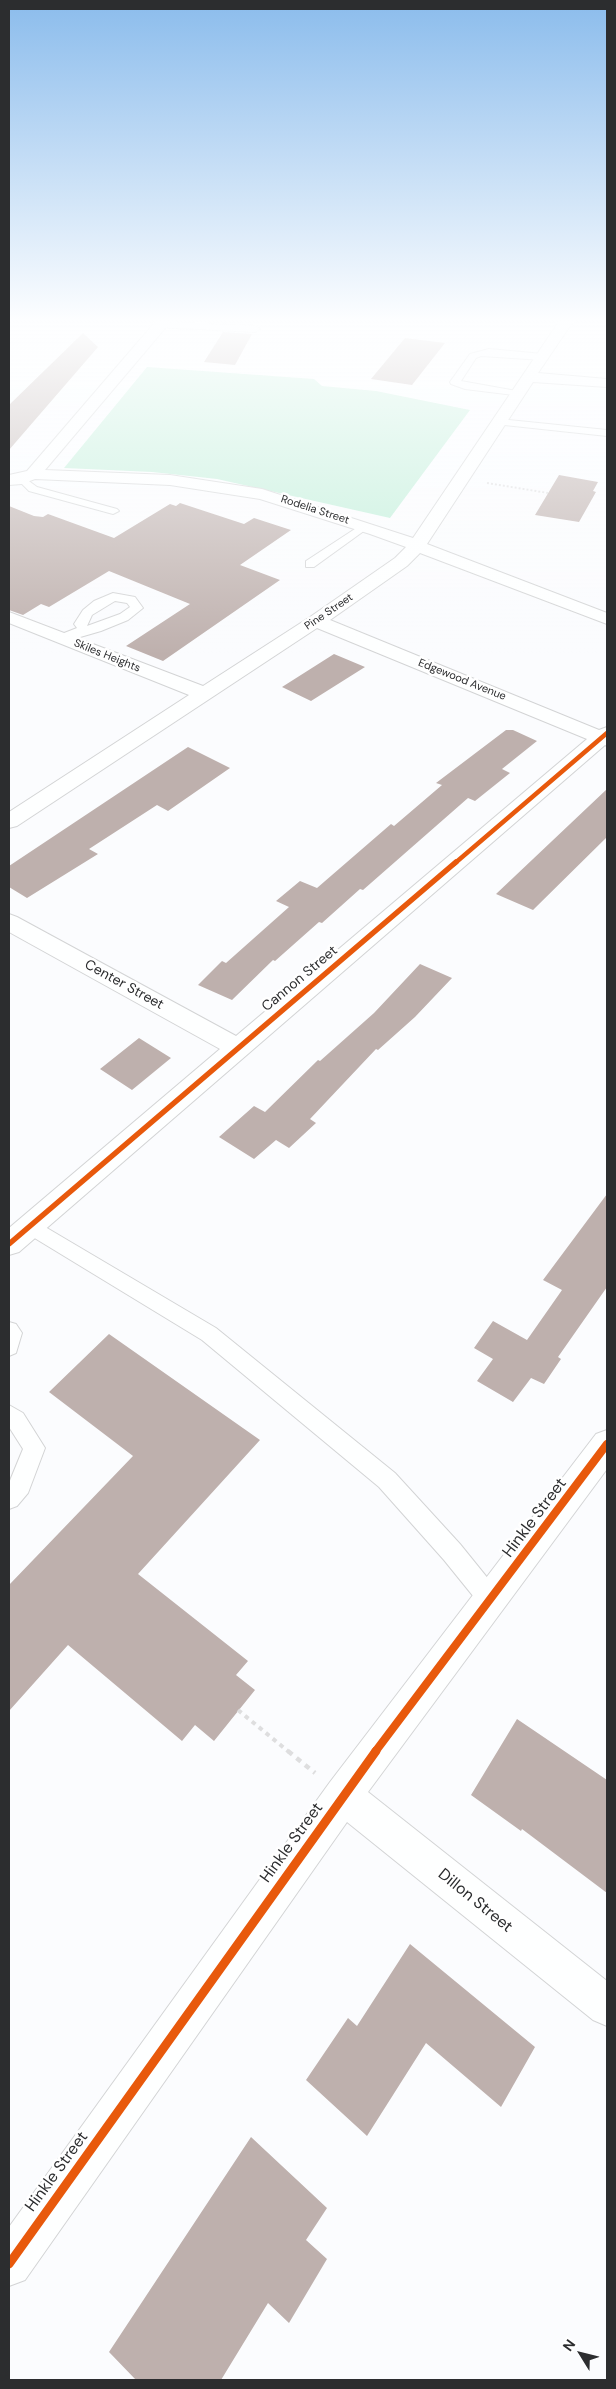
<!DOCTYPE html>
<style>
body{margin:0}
#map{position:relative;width:616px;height:2389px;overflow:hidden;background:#fbfcfe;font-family:"DM Sans",sans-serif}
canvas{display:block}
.frame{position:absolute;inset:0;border:10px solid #2c2d2f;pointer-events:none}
.north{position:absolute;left:556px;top:2329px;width:50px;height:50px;-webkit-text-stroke:4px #fff;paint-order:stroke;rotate:306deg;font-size:14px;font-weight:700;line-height:20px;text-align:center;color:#2c2d2f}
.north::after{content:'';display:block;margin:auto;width:18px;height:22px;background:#2c2d2f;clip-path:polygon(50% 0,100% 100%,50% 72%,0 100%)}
</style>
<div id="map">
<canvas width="616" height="2389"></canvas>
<div class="frame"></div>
<div class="north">N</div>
</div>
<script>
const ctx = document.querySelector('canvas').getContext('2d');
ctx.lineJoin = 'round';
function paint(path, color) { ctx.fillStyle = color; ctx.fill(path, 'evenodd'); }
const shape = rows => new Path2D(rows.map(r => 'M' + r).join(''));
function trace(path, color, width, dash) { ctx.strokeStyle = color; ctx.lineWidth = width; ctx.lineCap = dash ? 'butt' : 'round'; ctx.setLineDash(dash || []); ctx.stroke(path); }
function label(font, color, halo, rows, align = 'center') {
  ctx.font = font + ' "DM Sans",sans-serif'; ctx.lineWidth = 5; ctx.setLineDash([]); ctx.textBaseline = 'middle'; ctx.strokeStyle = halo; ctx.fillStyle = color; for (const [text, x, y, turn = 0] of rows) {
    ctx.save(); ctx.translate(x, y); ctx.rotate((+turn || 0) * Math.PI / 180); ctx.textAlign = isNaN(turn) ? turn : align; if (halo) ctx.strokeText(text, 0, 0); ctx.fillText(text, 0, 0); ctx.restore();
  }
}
const forest = shape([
 [147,367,314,379,322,386,376,391,470,410,390,518,217,479,152,472,64,468]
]);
const building = shape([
 [223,332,252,334,235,365,204,362],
 [83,333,98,347,9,450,9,405],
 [405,338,445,343,412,385,371,379],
 [559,475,598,482,593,491,596,492,579,522,535,515],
 [180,503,244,524,254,518,291,530,240,565,280,580,163,661,126,646,190,604,109,571,49,607,41,604,23,615,9,610,9,506,34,516,43,517,48,514,114,538,170,504,176,506],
 [334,654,365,667,311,701,282,687],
 [506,730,513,730,537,741,502,769,510,773,475,801,468,798,363,890,360,889,322,923,319,922,275,961,273,960,232,1000,198,985,222,961,226,963,289,907,276,901,300,881,317,888,391,824,394,826,442,785,436,783],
 [188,747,230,768,168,811,157,805,89,849,98,854,27,898,9,887,9,866],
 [607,789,607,837,533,910,496,894],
 [420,964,452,978,415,1017,378,1050,376,1049,310,1119,316,1123,289,1148,276,1140,254,1159,219,1137,254,1106,265,1112,318,1060,320,1061,374,1013],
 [139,1038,171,1058,132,1090,100,1069],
 [607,1194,607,1287,558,1357,561,1359,544,1384,531,1378,513,1402,477,1381,493,1359,474,1348,493,1321,527,1340,562,1290,543,1280],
 [109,1334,260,1440,138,1574,248,1661,236,1675,255,1690,214,1741,195,1725,182,1741,68,1645,9,1711,9,1585,133,1456,49,1392],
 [517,1719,607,1780,607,1893,522,1829,521,1831,471,1795],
 [410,1944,535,2047,501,2107,426,2043,367,2136,306,2080,348,2018,357,2026],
 [251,2137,327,2208,306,2240,327,2259,289,2323,268,2303,221,2380,136,2380,109,2352]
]);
const pathFar2 = shape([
 [487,483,548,493]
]);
const pathFar1 = shape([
 [238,1710,289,1752]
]);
const path = shape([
 [288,1751,315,1773]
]);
const lane = shape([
 [161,322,255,326,260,329,255,332,158,327,158,323,161,322],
 [489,349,543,354,548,357,543,360,481,356,476,358,461,381,522,392,522,396,465,389,451,384,450,382,470,354,489,349],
 [499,419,607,430,607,436,495,424,495,420,499,419],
 [22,476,37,487,117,509,119,511,113,514,29,491,17,479,22,476],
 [364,523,368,524,368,528,314,567,306,567,306,561,364,523],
 [113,593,135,597,143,608,128,620,101,631,63,642,59,641,57,638,59,635,77,628,74,624,83,610,94,601,113,593],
 [115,601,127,603,130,607,120,614,87,626,92,615,115,601],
 [30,1218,216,1328,395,1473,460,1544,498,1591,502,1599,498,1607,490,1610,482,1607,444,1560,379,1487,202,1340,23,1231,20,1226,23,1221,30,1218],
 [9,1322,16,1324,22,1333,16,1353,9,1356,9,1322],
 [9,1405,23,1413,45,1448,28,1493,17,1506,9,1509,9,1483,23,1449,9,1427,9,1405]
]);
const street = shape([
 [157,320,172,320,45,470,170,475,262,489,413,538,560,320,574,320,538,373,607,379,607,387,533,382,427,544,607,613,607,624,420,553,407,566,330,620,599,730,607,727,607,746,605,745,19,1252,9,1255,9,1228,220,1049,9,932,9,914,17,917,236,1036,587,739,317,628,17,826,9,828,9,812,189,695,9,623,9,612,203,686,310,617,395,558,406,547,370,534,260,499,170,485,35,479,22,484,9,485,9,475,27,471,157,320],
 [607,1430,607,1469,368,1792,607,1981,607,2026,593,2020,347,1822,25,2280,9,2286,9,2227,330,1782,596,1434,607,1430]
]);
const cyclewayFar3 = shape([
 [454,864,607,733]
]);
const cyclewayFar2 = shape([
 [9,1244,456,862]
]);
const cyclewayFar1 = shape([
 [375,1752,607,1444]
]);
const cycleway = shape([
 [9,2264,376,1751]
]);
const farStreetnames = [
 ["Rodelia Street",315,510,18],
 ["Pine Street",329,612,-34],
 ["Skiles Heights",107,656,22],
 ["Edgewood Avenue",462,680,22]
];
const streetNames = [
 ["Cannon Street",300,979,-40],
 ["Center Street",124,985,29]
];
const nearStreetnames = [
 ["Hinkle Street",535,1518,-53],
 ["Hinkle Street",292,1843,-54],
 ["Dillon Street",475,1901,39],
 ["Hinkle Street",57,2172,-54]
];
paint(forest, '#beeed7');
paint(building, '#beb0ad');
trace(lane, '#d3d4d5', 2);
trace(street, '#d3d4d5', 2);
trace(pathFar2, '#dededf', 2, [2, 2]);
trace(pathFar1, '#dededf', 4, [4.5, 4.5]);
trace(path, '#dededf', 4.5, [5.5, 5.5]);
paint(lane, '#feffff');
paint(street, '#feffff');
trace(cyclewayFar3, '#e8590c', 4.5);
trace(cyclewayFar2, '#e8590c', 5.5);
trace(cyclewayFar1, '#e8590c', 8);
trace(cycleway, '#e8590c', 9);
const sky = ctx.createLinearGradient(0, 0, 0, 655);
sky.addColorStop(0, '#8bbcec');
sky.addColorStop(0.49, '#fdfeff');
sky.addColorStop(1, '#fdfeff00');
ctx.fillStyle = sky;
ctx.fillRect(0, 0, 616, 655);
label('11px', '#2c2d2f', '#fff', farStreetnames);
label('14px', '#2c2d2f', '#fff', streetNames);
label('16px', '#2c2d2f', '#fff', nearStreetnames);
</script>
